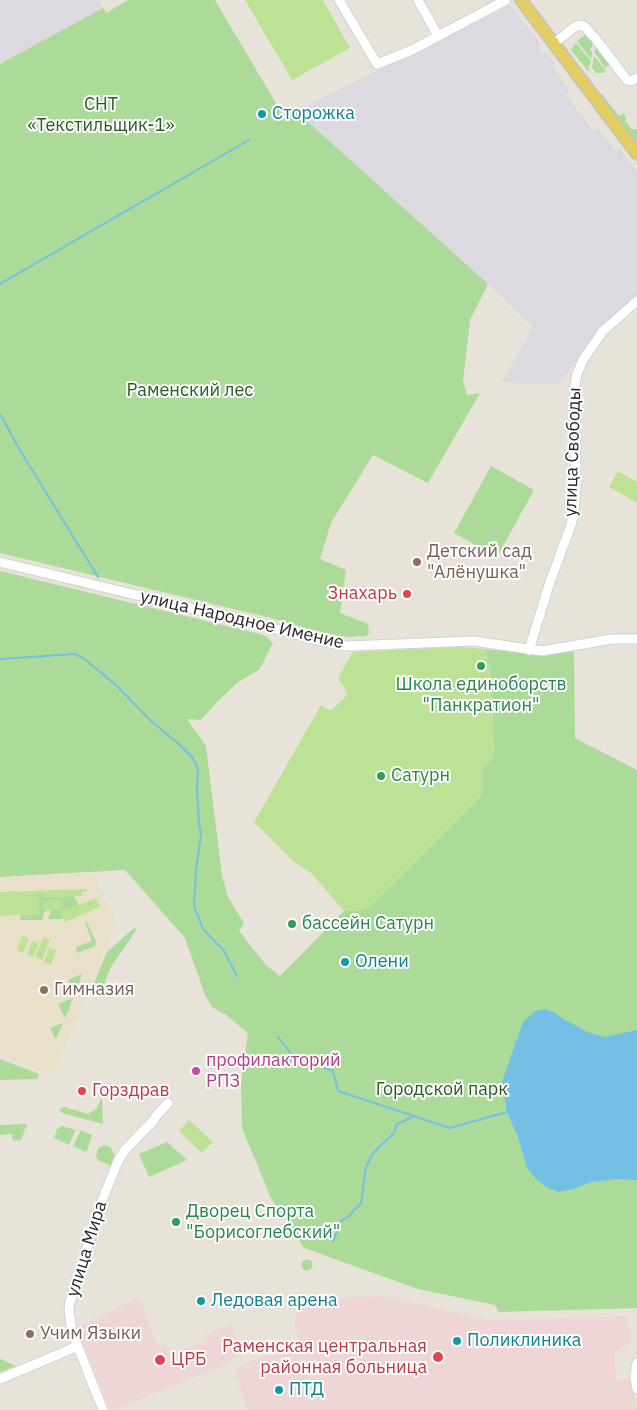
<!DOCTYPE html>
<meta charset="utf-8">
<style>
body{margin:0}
canvas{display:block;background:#e8e3d9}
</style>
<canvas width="637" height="1410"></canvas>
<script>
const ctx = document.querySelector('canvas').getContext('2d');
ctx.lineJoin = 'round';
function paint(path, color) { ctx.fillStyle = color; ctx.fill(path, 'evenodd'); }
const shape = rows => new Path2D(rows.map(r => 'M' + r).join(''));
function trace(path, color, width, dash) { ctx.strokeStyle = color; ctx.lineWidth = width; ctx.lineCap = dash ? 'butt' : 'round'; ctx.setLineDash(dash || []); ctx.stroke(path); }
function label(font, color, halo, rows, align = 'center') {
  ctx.font = font + ' "IBM Plex Sans",sans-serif'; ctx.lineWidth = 4; ctx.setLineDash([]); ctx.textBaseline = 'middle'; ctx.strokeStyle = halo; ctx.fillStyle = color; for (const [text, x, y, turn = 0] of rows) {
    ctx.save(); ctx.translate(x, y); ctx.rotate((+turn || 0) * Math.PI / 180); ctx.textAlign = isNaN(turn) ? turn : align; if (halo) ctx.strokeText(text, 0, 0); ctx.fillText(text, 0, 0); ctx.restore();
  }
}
const industrial = shape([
 [0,0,98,0,103,8,0,64],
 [510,5,540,43,538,48,540,53,547,53,555,62,552,66,570,90,565,95,569,99,593,131,598,128,616,151,620,149,637,172,637,296,596,332,560,384,526,384,502,382,533,327,488,284,296,111]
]);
const education = shape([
 [94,873,116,924,53,1076,0,1055,0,878]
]);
const medical = shape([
 [382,1296,491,1320,628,1316,630,1344,614,1352,616,1381,631,1378,637,1410,248,1410,234,1372,249,1362,301,1343,294,1325,298,1306,354,1297],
 [139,1298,159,1348,166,1346,171,1353,206,1341,204,1335,231,1324,242,1352,221,1367,114,1410,110,1410,77,1327]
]);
const green = shape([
 [128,0,215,0,284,117,296,111,488,284,470,320,463,381,467,395,480,393,428,483,373,455,331,523,320,559,346,570,340,613,368,624,369,633,366,636,347,637,316,631,271,618,0,553,0,64,103,8,106,13],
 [586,34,594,39,592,48,590,49,592,53,591,59,577,41],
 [576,43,591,61,590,65,587,66,589,68,589,72,571,50],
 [595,46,609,65,605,68,595,53],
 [594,56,606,71,603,73,596,73,592,68],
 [601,93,619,116,624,113,626,118,625,120,631,129,637,129,637,143,602,98],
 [491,466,534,490,497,557,454,533],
 [0,571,264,635,273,643,259,670,238,682,217,702,201,720,187,719,206,746,222,875,228,897,244,923,239,931,266,965,280,976,344,911,356,911,481,782,482,770,494,756,491,679,485,649,544,655,574,651,575,738,637,770,637,1308,498,1312,495,1305,418,1289,304,1248,271,1198,242,1128,241,1084,248,1033,226,1015,212,1007,205,995,185,938,125,870,0,877],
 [38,894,42,894,42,897,74,896,79,905,62,912,64,919,48,919,51,910,45,911,42,920,20,920,21,915,39,914],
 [85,922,87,922,96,942,95,946,77,953,76,947,92,941],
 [134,928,137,929,111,967,103,986,94,983,107,952],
 [82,974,75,994,68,980],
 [73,998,65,1018,58,1004],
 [63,1023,56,1039,50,1028],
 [0,1059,39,1074,38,1079,0,1080],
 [102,1097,103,1124,62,1113,60,1111,61,1108,64,1107,88,1114,96,1109],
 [27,1124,21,1140,13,1141,12,1134,0,1135,0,1125],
 [62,1126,76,1130,69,1145,54,1138,57,1129],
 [81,1130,92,1135,87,1151,85,1152,73,1146],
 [167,1142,187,1160,149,1177,139,1154],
 [106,1145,111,1148,115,1156,112,1165,109,1165,98,1160,96,1156,98,1148],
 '301.5 1265a5.5 5.5 0 1 1 11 0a5.5 5.5 0 1 1-11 0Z',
 [0,1359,1,1359,16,1366,0,1372]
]);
const pitch = shape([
 [245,0,323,0,350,48,292,80],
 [618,471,637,482,637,503,609,487],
 [458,647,485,649,491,679,494,756,482,770,482,796,368,909,356,911,344,911,311,873,294,862,254,822,321,705,331,711,348,694,338,678,353,652],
 [87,889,87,892,82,892,82,896,42,897,42,894,39,894,39,914,0,916,0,892],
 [96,898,100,907,65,922,62,912],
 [61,900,62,909,43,910,43,901],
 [22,936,29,939,23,953,17,950],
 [43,937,50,940,42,960,35,957],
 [32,941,39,943,33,957,27,954],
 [49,948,56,950,51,965,44,962],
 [189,1120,213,1142,202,1153,179,1131]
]);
const water = shape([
 [544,1009,554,1012,565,1020,590,1033,605,1037,637,1030,637,1180,616,1179,592,1182,573,1189,559,1192,548,1188,536,1179,527,1168,518,1137,507,1112,502,1082,523,1022,535,1011]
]);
const stream = shape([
 [0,284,249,140],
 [0,414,21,452,98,577],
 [0,659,75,654,83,658,116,685,149,719,181,746,192,757,198,769,197,790,199,823,201,834,196,870,194,906,203,929,224,951,237,976],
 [278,1037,299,1064,312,1066],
 [324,1068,333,1071,338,1091,450,1128,507,1112],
 [339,1227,341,1221,349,1216,361,1203,366,1167,373,1153,394,1133,397,1124,412,1117],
 [333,1241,337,1232]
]);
const minor = shape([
 [339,0,377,64,412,50,506,0],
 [418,0,438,36],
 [554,43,576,26,581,25,585,27,595,38,627,80,631,81,637,78],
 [0,562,269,627,313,639,346,646,474,641,542,651,612,639,637,639],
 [529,650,549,585,571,525,574,511,576,487,575,384,577,374,583,360,603,331,637,301],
 [637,1363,635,1377,637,1389],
 [0,1379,78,1346],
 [103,1410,72,1332,69,1310,70,1302,100,1206,118,1161,125,1150,153,1121,157,1115,168,1103]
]);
const major = shape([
 [521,0,637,154]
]);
const markers = [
 [262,114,5,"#0f9aa8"],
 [417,562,5,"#8d6e63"],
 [407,594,5,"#e0444e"],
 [481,666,5,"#2e9e5b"],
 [381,776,5,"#2e9e5b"],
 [292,924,5,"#2e9e5b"],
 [345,962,5,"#0f9aa8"],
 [44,990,5,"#8d6e63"],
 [196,1071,5,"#d1479c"],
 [82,1091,5,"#e0444e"],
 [176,1222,5,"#2e9e5b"],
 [201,1301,5,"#0f9aa8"],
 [30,1334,5,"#8d6e63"],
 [457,1341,5,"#0f9aa8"],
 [438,1357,6,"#e0444e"],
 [160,1360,6,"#e0444e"],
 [279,1390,5,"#0f9aa8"]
];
const parkNames = [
 ["СНТ",101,105],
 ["«Текстильщик-1»",101,126],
 ["Раменский лес",190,391],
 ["Городской парк",442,1090]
];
const cultureNames = [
 ["Сторожка",272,114],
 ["Олени",355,962],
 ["Ледовая арена",211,1301],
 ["Поликлиника",467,1341],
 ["ПТД",289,1390]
];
const streetNames = [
 ["улица Свободы",573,452,-88],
 ["улица Народное Имение",242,620,13],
 ["улица Мира",87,1249,-73]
];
const educationNames = [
 ["Детский сад",427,552],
 ["\"Алёнушка\"",427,573],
 ["Гимназия",54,990],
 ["Учим Языки",40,1334]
];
const healthNames = [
 ["Знахарь",397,594],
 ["Горздрав",92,1091,"left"],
 ["Раменская центральная",427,1347],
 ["районная больница",427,1368],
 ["ЦРБ",171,1360,"left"]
];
const leisureNames = [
 ["Школа единоборств",481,685,"center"],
 ["\"Панкратион\"",481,706,"center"],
 ["Сатурн",391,776],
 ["бассейн Сатурн",302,924],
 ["Дворец Спорта",186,1212],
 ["\"Борисоглебский\"",186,1233]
];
const hotelNames = [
 ["профилакторий",206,1061],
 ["РПЗ",206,1082]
];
paint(industrial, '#dcd9e1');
paint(education, '#e9e0c9');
paint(medical, '#efd6d6');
paint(green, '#acdb99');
paint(pitch, '#bee295');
paint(water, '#73c0e4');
trace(stream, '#73c0e4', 2);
trace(minor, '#cfd1df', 11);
trace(major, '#c3c3c3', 14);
trace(minor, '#fff', 9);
trace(major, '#e4cd62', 11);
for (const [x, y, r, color] of markers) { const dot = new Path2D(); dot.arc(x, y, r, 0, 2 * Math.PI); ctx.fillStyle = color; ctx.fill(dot); trace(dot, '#fff', 2); }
label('18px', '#285c1e', '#fff', parkNames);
label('18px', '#0d838f', '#fff', cultureNames, 'left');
label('18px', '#272727', '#fff', streetNames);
label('18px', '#785e54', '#fff', educationNames, 'left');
label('18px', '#be3a42', '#fff', healthNames, 'right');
label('18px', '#27864d', '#fff', leisureNames, 'left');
label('18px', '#b23c85', '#fff', hotelNames, 'left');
</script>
